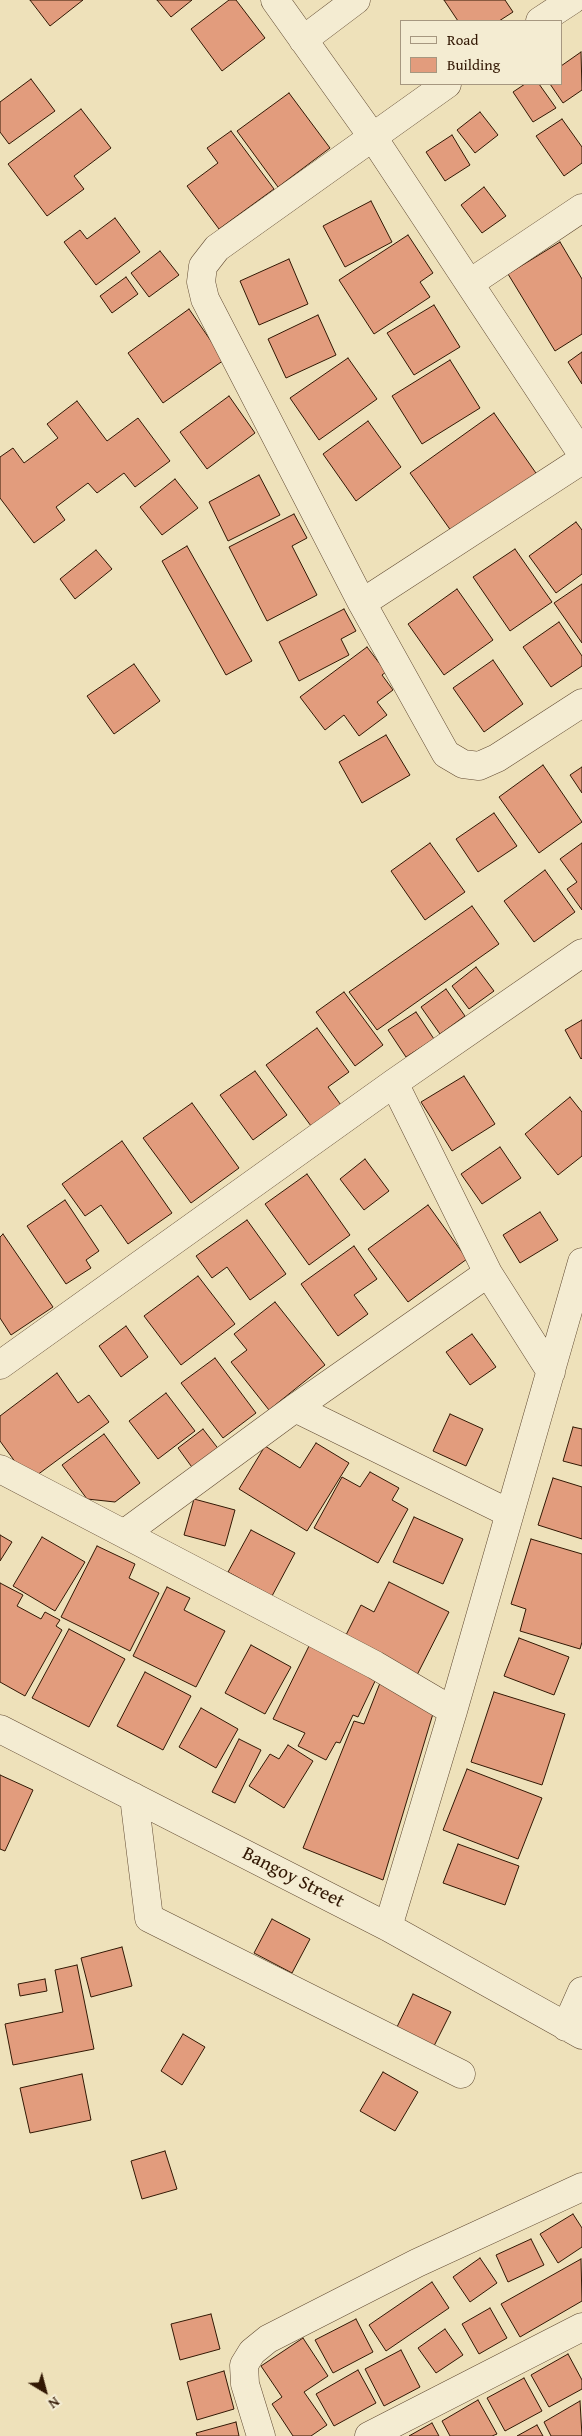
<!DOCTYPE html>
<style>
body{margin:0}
#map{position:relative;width:582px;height:2436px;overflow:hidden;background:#eee1ba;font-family:"Gentium Book Plus",serif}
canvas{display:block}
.legend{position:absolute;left:400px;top:20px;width:162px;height:65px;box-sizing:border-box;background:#f4ecd2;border:1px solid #a69780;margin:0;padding:6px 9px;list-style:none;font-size:15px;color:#321804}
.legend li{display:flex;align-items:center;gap:10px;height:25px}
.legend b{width:25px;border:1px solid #a69780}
.north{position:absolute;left:20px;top:2366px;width:50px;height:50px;-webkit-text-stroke:4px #f4ecd2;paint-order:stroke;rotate:143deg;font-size:14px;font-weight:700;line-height:20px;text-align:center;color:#321804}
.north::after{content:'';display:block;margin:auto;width:18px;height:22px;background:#321804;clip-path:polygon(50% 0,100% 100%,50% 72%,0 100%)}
</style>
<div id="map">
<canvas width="582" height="2436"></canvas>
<ul class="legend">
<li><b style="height:6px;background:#f4ecd2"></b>Road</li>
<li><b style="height:14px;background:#e29c7d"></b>Building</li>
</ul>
<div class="north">N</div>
</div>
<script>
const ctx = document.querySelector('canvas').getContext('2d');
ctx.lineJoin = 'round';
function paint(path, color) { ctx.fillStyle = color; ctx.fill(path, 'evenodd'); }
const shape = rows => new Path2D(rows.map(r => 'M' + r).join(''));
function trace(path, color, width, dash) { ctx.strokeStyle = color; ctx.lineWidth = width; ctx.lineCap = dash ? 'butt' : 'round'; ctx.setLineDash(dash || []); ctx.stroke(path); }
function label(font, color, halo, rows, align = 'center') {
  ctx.font = font + ' "Gentium Book Plus",serif'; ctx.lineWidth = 5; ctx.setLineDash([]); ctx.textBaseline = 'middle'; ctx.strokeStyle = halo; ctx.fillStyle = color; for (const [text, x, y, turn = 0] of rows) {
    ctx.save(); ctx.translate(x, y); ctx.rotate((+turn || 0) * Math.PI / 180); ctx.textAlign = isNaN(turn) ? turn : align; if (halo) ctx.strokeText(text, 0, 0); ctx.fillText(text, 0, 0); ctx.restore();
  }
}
const building = shape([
 [30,0,83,0,50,26,30,0],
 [157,0,192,0,171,17,157,0],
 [229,0,236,0,265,38,222,71,191,29,229,0],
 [444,0,505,0,513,12,499,21,458,21,444,0],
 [581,52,582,90,563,103,550,84,561,84,561,66,581,52],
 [31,79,55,111,9,144,0,132,0,102,31,79],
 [525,84,539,84,556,108,533,122,513,92,525,84],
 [289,93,330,148,278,187,237,131,289,93],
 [81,109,111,148,74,176,84,189,47,216,8,164,81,109],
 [480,112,498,135,475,153,457,130,480,112],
 [562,119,582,147,582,163,564,176,536,136,562,119],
 [231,131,274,189,219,229,187,186,218,163,207,148,231,131],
 [452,135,470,165,445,181,426,152,452,135],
 [484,187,506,216,482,233,461,205,484,187],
 [371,201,392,242,345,267,323,226,371,201],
 [115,218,140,252,96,285,64,242,80,230,87,239,115,218],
 [408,235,433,273,420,282,430,297,374,334,339,280,408,235],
 [560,242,582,279,582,334,555,351,508,274,560,242],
 [160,251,179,275,149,297,131,273,160,251],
 [289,259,308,304,259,325,240,281,289,259],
 [126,277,138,294,112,313,100,296,126,277],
 [434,305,460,347,414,375,387,333,434,305],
 [189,309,224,360,163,403,128,353,189,309],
 [318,315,336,355,286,378,268,339,318,315],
 [582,352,582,384,568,362,582,352],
 [348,358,377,399,319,440,290,398,348,358],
 [450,360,480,408,422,444,392,396,450,360],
 [229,396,255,433,207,469,180,432,229,396],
 [77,401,107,441,138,418,170,461,135,487,124,473,97,493,88,483,56,507,65,520,34,543,0,498,0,457,13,448,24,463,58,438,47,424,77,401],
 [494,413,538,476,454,535,410,473,494,413],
 [368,421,401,467,356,501,323,454,368,421],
 [259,475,280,515,228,541,209,502,259,475],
 [175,479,198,508,162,535,140,507,175,479],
 [294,514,307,538,292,546,317,595,267,621,229,547,294,514],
 [576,522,582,530,582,574,556,593,529,556,576,522],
 [187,546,252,661,226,675,162,561,187,546],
 [515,549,552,602,510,631,473,577,515,549],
 [96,550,112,569,75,599,60,579,96,550],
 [582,584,582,643,554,603,582,584],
 [457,589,493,640,444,675,408,624,457,589],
 [344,609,356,631,341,639,349,655,299,681,279,642,344,609],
 [559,622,582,656,582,666,551,687,523,647,559,622],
 [367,647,386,672,382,675,393,690,377,702,387,715,359,736,344,715,325,730,300,697,367,647],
 [493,660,523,704,484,732,453,688,493,660],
 [134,664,160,701,114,734,87,696,134,664],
 [386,735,410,775,362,803,339,762,386,735],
 [543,765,582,822,539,853,499,797,543,765],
 [582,767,582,793,570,775,582,767],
 [494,813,517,846,478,872,456,839,494,813],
 [430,843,465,892,425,920,391,871,430,843],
 [582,843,582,910,567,889,577,882,560,859,582,843],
 [545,870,575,912,534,942,504,901,545,870],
 [472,906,499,944,377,1030,349,992,472,906],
 [476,967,494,991,469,1009,452,986,476,967],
 [446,989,465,1016,440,1034,421,1007,446,989],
 [344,992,383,1045,355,1066,316,1012,344,992],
 [416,1012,434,1039,406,1057,388,1030,416,1012],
 [582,1020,582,1058,581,1059,565,1030,582,1020],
 [317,1028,349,1072,328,1087,343,1108,314,1130,266,1065,317,1028],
 [255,1071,287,1115,253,1140,220,1095,255,1071],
 [464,1076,495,1124,452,1151,421,1102,464,1076],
 [570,1097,582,1112,582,1156,558,1175,525,1134,570,1097],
 [192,1103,239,1168,191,1203,143,1138,192,1103],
 [122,1141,172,1213,128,1244,101,1205,85,1216,62,1184,122,1141],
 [500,1147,521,1178,482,1204,461,1174,500,1147],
 [365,1159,389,1191,364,1210,340,1179,365,1159],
 [307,1174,350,1235,309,1265,265,1204,307,1174],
 [65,1200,99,1251,86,1260,91,1268,66,1284,27,1226,65,1200],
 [428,1205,467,1259,408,1302,368,1249,428,1205],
 [540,1212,558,1240,520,1263,503,1235,540,1212],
 [247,1220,286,1274,250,1300,227,1267,212,1278,196,1256,247,1220],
 [3,1234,53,1307,11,1335,0,1318,0,1237,3,1234],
 [354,1246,377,1279,354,1295,368,1314,338,1336,301,1284,354,1246],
 [198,1276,235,1324,181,1365,144,1316,198,1276],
 [275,1302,325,1365,269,1410,231,1362,247,1350,234,1334,275,1302],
 [126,1326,148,1357,121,1377,99,1346,126,1326],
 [472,1334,496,1367,470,1385,446,1352,472,1334],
 [215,1358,256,1413,223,1438,181,1383,215,1358],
 [57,1373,78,1403,89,1395,109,1422,29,1481,0,1441,0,1416,57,1373],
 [166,1393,195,1431,158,1459,129,1421,166,1393],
 [450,1414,483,1429,466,1466,433,1451,450,1414],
 [573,1427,582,1429,582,1466,563,1461,573,1427],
 [203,1429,220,1451,194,1470,178,1448,203,1429],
 [104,1434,140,1483,115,1502,87,1499,62,1465,104,1434],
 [316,1443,349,1463,307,1531,239,1489,265,1446,300,1468,316,1443],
 [370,1472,399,1488,392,1500,408,1509,378,1563,314,1528,342,1477,360,1487,370,1472],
 [553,1478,582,1487,582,1539,538,1525,553,1478],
 [194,1499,235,1510,225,1546,184,1535,194,1499],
 [414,1517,463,1539,443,1584,393,1562,414,1517],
 [251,1530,295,1553,272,1596,228,1572,251,1530],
 [0,1535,12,1542,0,1561,0,1535],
 [42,1537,85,1562,55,1611,13,1586,42,1537],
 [531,1539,582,1554,582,1642,580,1649,520,1631,526,1609,511,1604,531,1539],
 [97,1546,135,1564,129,1578,159,1593,130,1651,61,1617,97,1546],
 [389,1582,449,1612,416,1677,343,1641,361,1605,374,1612,389,1582],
 [0,1583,23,1595,17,1606,41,1619,45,1612,60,1620,56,1626,62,1630,25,1696,0,1682,0,1583],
 [167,1587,190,1598,184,1610,225,1631,196,1687,133,1656,167,1587],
 [69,1629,125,1659,89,1727,32,1698,69,1629],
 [519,1638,569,1657,554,1695,504,1676,519,1638],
 [310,1644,377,1677,358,1717,353,1715,340,1743,336,1742,326,1760,298,1746,305,1733,273,1719,310,1644],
 [251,1645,291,1667,265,1714,225,1693,251,1645],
 [145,1672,191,1696,163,1750,117,1726,145,1672],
 [380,1683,435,1707,383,1880,303,1848,354,1721,364,1724,380,1683],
 [494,1692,565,1714,542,1785,471,1762,494,1692],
 [201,1708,238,1729,216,1768,179,1747,201,1708],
 [239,1739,261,1750,235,1803,212,1792,239,1739],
 [288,1745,313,1761,284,1808,249,1786,270,1754,279,1759,288,1745],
 [467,1769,542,1798,518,1859,443,1830,467,1769],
 [0,1775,33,1790,5,1851,0,1849,0,1775],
 [458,1844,519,1866,505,1905,443,1883,458,1844],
 [272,1919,310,1939,292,1973,254,1953,272,1919],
 [122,1947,132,1986,91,1997,81,1958,122,1947],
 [77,1965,94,2049,13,2065,5,2024,63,2012,55,1970,77,1965],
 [45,1979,47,1991,20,1996,18,1984,45,1979],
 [413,1994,451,2012,434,2046,396,2029,413,1994],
 [183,2034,205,2047,182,2085,161,2071,183,2034],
 [383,2072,418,2092,395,2131,360,2111,383,2072],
 [82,2074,91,2120,30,2133,20,2088,82,2074],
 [165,2151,177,2189,142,2199,131,2161,165,2151],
 [573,2214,582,2228,582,2247,558,2263,540,2234,573,2214],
 [531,2239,544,2265,508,2282,496,2255,531,2239],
 [480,2258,497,2283,470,2302,453,2277,480,2258],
 [581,2259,582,2301,520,2337,501,2304,581,2259],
 [432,2282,449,2308,386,2351,369,2325,432,2282],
 [490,2308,507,2338,479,2354,462,2324,490,2308],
 [211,2314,220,2349,180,2360,171,2324,211,2314],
 [356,2319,373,2352,333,2373,315,2340,356,2319],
 [445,2329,463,2355,436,2373,418,2348,445,2329],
 [303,2338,328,2376,304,2392,327,2425,311,2436,293,2436,272,2404,282,2397,261,2366,303,2338],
 [401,2350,420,2387,384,2406,365,2369,401,2350],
 [568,2354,582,2380,582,2389,549,2407,531,2375,568,2354],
 [358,2370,376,2403,334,2426,316,2394,358,2370],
 [224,2371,234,2409,197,2420,187,2382,224,2371],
 [524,2378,542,2411,505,2431,487,2398,524,2378],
 [478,2400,497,2434,492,2436,450,2436,442,2421,478,2400],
 [580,2401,582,2436,551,2436,544,2422,580,2401],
 [236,2422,239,2436,197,2436,196,2433,236,2422],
 [432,2423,439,2436,409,2436,432,2423],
 [537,2425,543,2436,517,2436,537,2425]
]);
const minor = shape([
 [275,0,372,136,582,454],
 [540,21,572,0],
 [303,40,356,0],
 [447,84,217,248,203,266,201,282,205,299,362,603,446,754,463,764,479,766,497,758,582,703],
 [470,283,582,208],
 [362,603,582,460],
 [394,1083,488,1273,551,1372],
 [0,1365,394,1083,582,953],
 [295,1408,509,1513],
 [0,1469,375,1665,453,1711],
 [125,1533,295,1408,488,1273],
 [0,1729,388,1927,582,2035],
 [134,1797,149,1918,461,2074],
 [388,1927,453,1711,582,1262],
 [566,2027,582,1991],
 [261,2436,245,2384,244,2365,252,2352,268,2339,417,2263,582,2187],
 [369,2436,582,2327]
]);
const streetNames = [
 ["Bangoy Street",293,1878,27]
];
paint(building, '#e29c7d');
trace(building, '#321804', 1);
trace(minor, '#614a32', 29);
trace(minor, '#f4ecd2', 28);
label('19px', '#321804', '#f4ecd2', streetNames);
</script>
